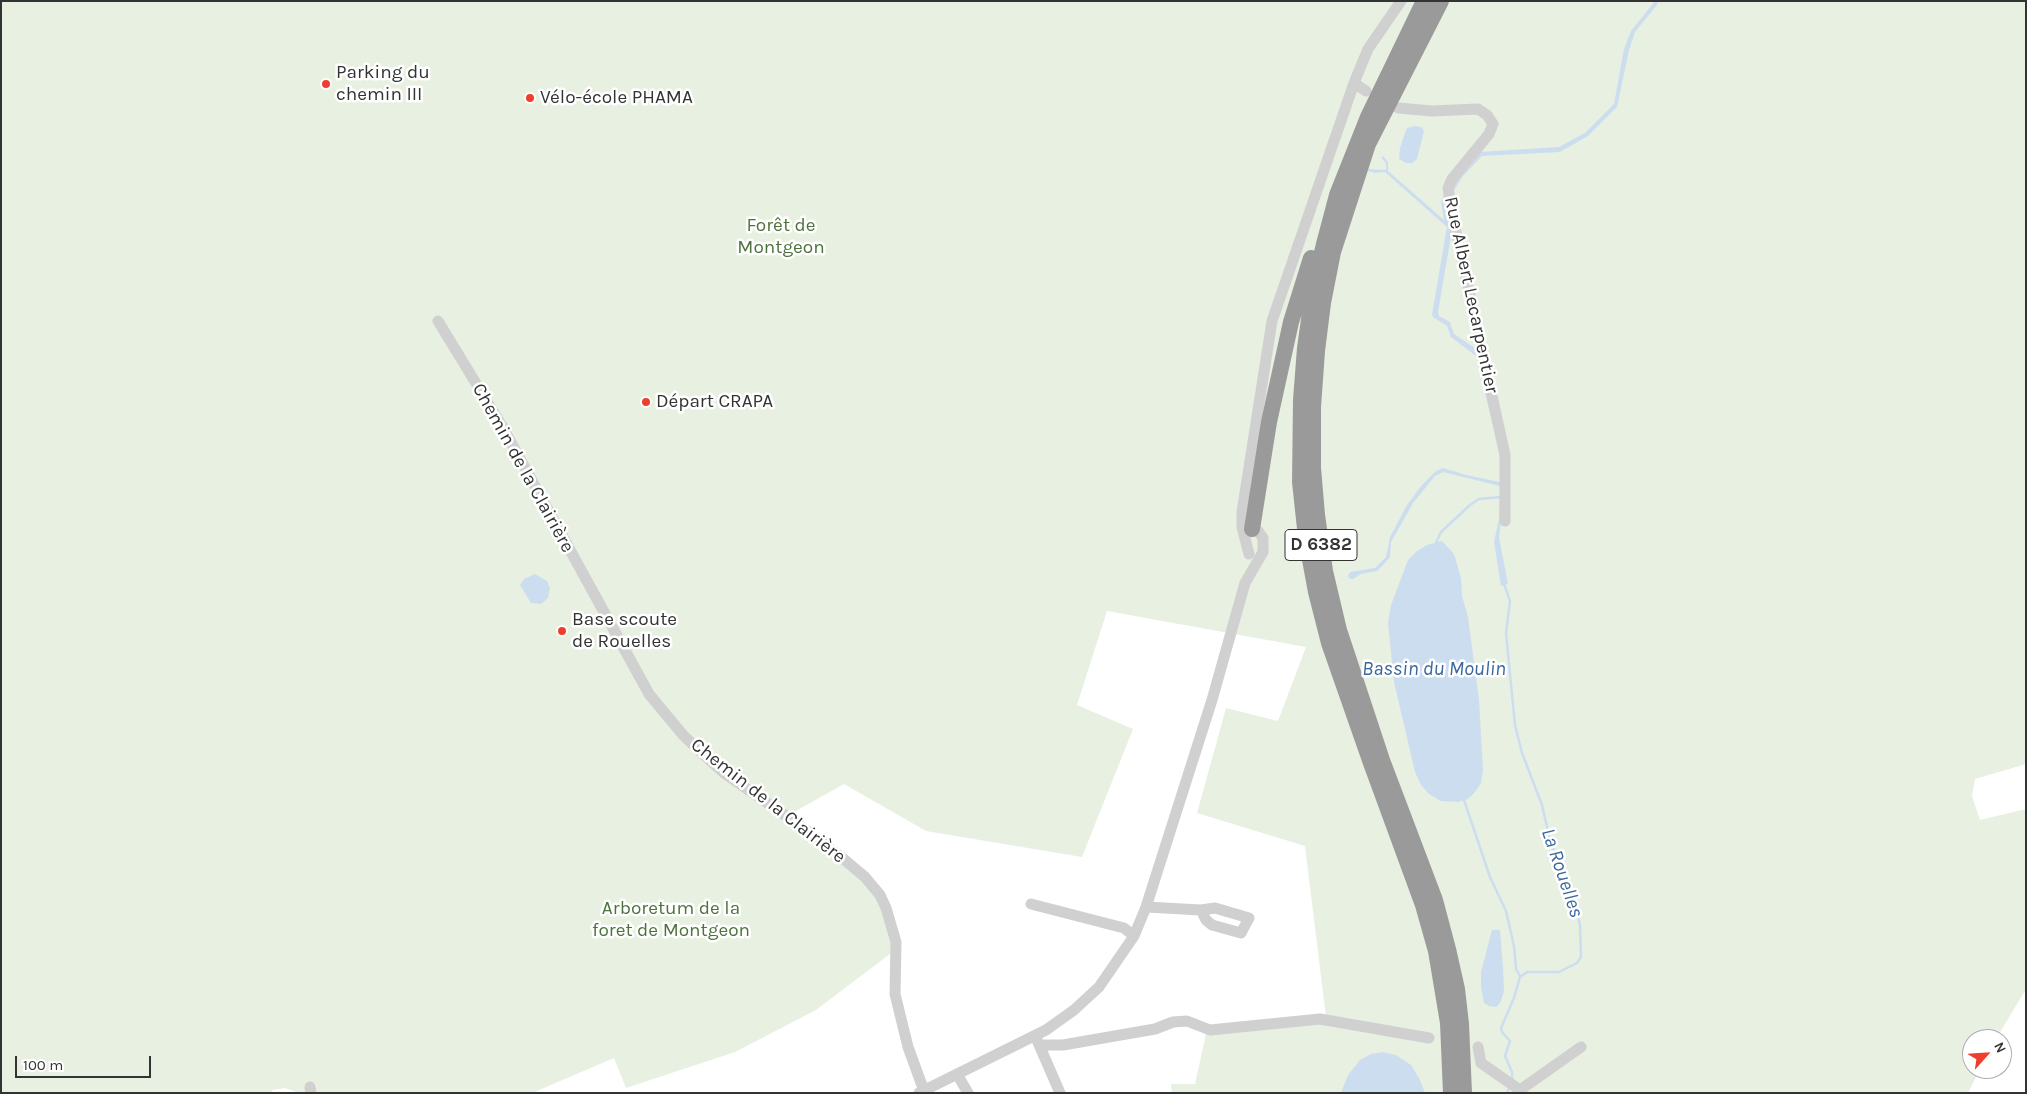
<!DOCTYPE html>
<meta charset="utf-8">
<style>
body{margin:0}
#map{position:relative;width:2027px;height:1094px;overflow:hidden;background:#fff;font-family:Karla,sans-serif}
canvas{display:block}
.frame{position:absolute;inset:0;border:2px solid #333;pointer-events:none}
.north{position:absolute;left:1962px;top:1029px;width:50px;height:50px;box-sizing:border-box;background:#fff;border:1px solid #adadad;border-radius:50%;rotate:64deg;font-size:14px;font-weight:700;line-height:20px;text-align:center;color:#333}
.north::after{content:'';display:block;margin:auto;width:18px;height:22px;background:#f03e2e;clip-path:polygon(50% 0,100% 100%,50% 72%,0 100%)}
.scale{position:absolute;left:15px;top:1056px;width:136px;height:22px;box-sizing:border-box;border:2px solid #333;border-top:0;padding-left:6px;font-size:15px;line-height:18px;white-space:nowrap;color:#333;-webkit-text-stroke:4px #fff;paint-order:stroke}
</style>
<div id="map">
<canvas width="2027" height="1094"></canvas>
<div class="frame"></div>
<div class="north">N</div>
<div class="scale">100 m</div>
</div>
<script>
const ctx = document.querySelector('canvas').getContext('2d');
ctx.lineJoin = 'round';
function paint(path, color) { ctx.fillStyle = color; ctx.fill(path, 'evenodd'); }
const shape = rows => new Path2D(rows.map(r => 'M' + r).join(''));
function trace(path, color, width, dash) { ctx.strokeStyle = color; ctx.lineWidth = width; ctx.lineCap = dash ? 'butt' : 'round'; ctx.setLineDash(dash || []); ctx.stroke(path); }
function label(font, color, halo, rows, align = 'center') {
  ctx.font = font + ' Karla,sans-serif'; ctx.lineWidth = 5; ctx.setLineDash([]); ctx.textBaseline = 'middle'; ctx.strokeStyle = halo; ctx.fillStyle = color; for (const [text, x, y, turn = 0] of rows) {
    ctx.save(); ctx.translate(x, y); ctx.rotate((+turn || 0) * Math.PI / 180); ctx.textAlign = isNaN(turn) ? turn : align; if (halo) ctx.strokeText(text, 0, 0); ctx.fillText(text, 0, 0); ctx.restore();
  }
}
const green = shape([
 [1,1,2026,1,2026,764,1975,779,1972,796,1980,820,2026,809,2026,989,1996,1039,1972,1039,1972,1069,1980,1069,1968,1093,1172,1093,1171,1084,1195,1084,1207,1029,1326,1017,1305,846,1197,813,1226,708,1278,721,1306,647,1107,611,1077,705,1133,729,1082,857,926,831,844,784,796,811,797,819,851,858,878,887,900,941,890,954,816,1010,735,1052,626,1088,614,1058,532,1093,299,1093,285,1088,272,1090,272,1093,1,1093]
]);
const water = shape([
 [1655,1,1658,1,1657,5,1635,32,1629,50,1617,107,1588,136,1560,152,1482,156,1462,177,1452,194,1451,187,1479,152,1559,147,1585,133,1614,104,1624,49,1631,31],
 [1415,126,1421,127,1424,131,1417,159,1412,163,1406,163,1399,159,1400,148,1406,130,1407,128],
 [1383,156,1388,162,1388,171,1444,220,1441,201,1444,194,1452,230,1438,312,1439,316,1450,322,1454,334,1479,351,1504,451,1503,509,1499,537,1508,584,1501,586,1494,542,1499,519,1500,486,1443,472,1435,476,1413,503,1391,542,1390,557,1383,565,1377,571,1361,574,1353,579,1350,579,1348,576,1350,572,1375,568,1386,557,1390,537,1407,505,1422,485,1436,471,1443,468,1466,475,1500,482,1500,458,1498,446,1476,356,1451,337,1447,326,1433,317,1432,314,1447,227,1385,172,1375,173,1367,171,1367,169,1386,170,1386,163,1381,157],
 [1442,541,1454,554,1461,578,1462,596,1468,617,1479,700,1483,770,1481,783,1475,792,1468,799,1458,802,1441,801,1429,794,1421,785,1415,772,1394,682,1388,623,1391,605,1408,560,1417,551,1427,545],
 [535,574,547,581,550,588,548,598,541,604,531,603,520,585,524,579],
 [1492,930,1500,930,1503,968,1504,992,1500,1003,1496,1007,1489,1006,1484,1003,1481,988,1481,972],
 [1383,1052,1396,1055,1411,1065,1420,1080,1425,1093,1341,1093,1348,1075,1360,1060,1371,1054]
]);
const stream = shape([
 [1436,543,1441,532,1470,505,1479,499,1501,497],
 [1504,584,1510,601,1506,633,1515,725,1522,753,1542,805,1551,844,1573,894,1580,925,1581,957,1577,963,1559,972,1527,972,1520,977,1514,998,1501,1028,1502,1032,1510,1041,1505,1056,1512,1072,1512,1079],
 [1464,800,1490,877,1506,911,1514,946,1516,969,1520,976],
 [1507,1093,1510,1086]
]);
const minor = shape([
 [1354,83,1366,91],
 [1398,108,1432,111,1478,109,1487,115,1493,124,1489,134,1452,179,1448,188,1456,232,1505,455,1505,521],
 [438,321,502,426,649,694,683,735,704,755,724,773,805,829,840,856,865,877,880,895,886,908,896,942,895,994,908,1047,924,1091],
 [1249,554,1242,527,1242,512,1272,321,1354,83,1368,49,1401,1],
 [1031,904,1124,928,1134,936],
 [1146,907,1201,910,1215,908,1249,918,1241,933,1212,925,1206,920,1201,910],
 [1037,1040,1060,1093],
 [1039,1045,1063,1045,1155,1029,1173,1022,1187,1021,1210,1030,1320,1019,1429,1038],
 [1478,1047,1481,1063,1520,1090],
 [957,1074,968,1093],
 [310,1087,311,1093],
 [919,1093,1046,1030,1074,1010,1099,987,1134,936,1146,907,1212,700,1245,583,1263,552,1263,538,1258,531,1242,527],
 [1518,1093,1520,1090,1581,1047]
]);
const highway = shape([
 [1424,1,1368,117,1337,195,1324,244,1313,291,1305,348,1301,400,1300,482,1306,538,1316,592,1329,643,1371,763,1423,905,1436,951,1448,1023,1451,1093],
 [1441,1,1368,144,1333,252,1323,303,1317,351,1313,407,1313,468,1317,515,1325,571,1339,630,1382,760,1435,900,1448,949,1457,989,1461,1024,1464,1093],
 [1252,529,1269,422,1291,322,1311,258]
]);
const markers = [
 [326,84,5,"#f03e2e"],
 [530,98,5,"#f03e2e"],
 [646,402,5,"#f03e2e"],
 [562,631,5,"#f03e2e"]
];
const shields = [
 [1321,545,72]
];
const shieldNames = [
 ["D 6382",1321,545]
];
const poiNames = [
 ["Parking du",336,73],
 ["chemin III",336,95],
 ["Vélo-école PHAMA",540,98],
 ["Départ CRAPA",656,402],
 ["Base scoute",572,620],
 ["de Rouelles",572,642]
];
const parkNames = [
 ["Forêt de",781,226],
 ["Montgeon",781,248],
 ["Arboretum de la",671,909],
 ["foret de Montgeon",671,931]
];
const streetNames = [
 ["Rue Albert Lecarpentier",1471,295,78],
 ["Chemin de la Clairière",523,468,61],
 ["Chemin de la Clairière",768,801,38]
];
const waterNames = [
 ["Bassin du Moulin",1434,669],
 ["La Rouelles",1562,873,71]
];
paint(green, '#e7f0e1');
paint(water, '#cdddf0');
trace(stream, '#cdddf0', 2.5);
trace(minor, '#d0d0d0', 11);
trace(highway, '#9a9a9a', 16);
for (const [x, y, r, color] of markers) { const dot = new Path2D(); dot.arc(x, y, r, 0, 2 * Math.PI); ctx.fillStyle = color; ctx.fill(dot); trace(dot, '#fff', 2); }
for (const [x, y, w] of shields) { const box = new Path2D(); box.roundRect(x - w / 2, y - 15.5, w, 31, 4); ctx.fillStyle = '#fff'; ctx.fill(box); trace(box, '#333', 1); }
label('bold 18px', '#333', null, shieldNames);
label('19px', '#333', '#fff', poiNames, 'left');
label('19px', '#4d733c', '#fff', parkNames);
label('19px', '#333', '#fff', streetNames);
label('italic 20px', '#3a679c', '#fff', waterNames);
</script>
